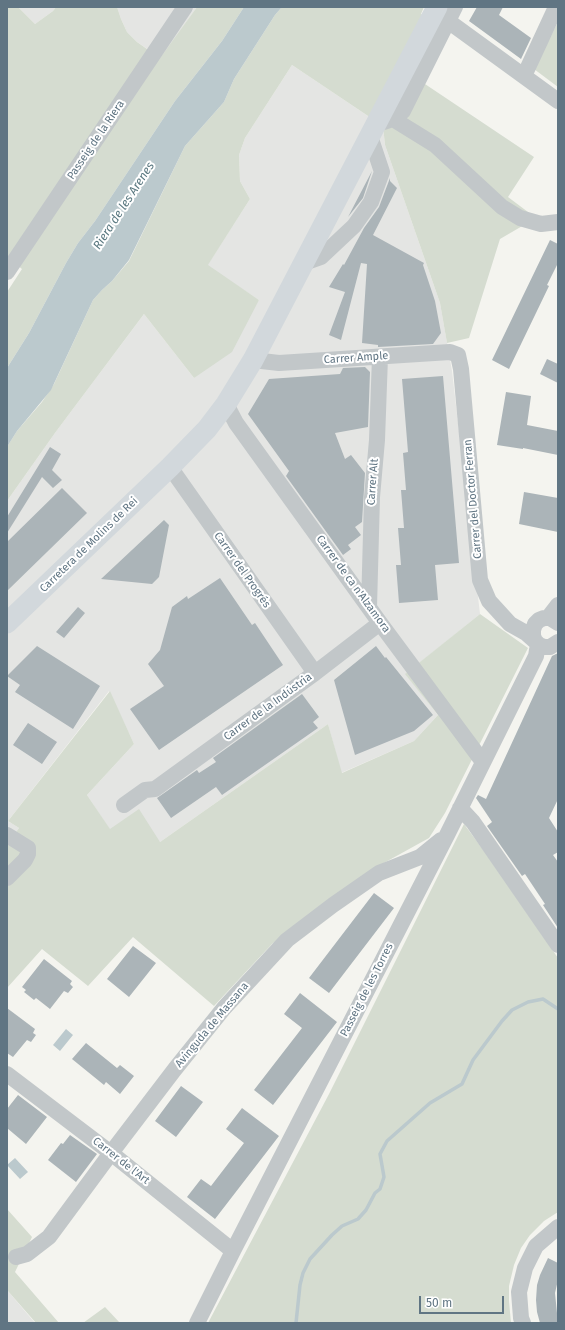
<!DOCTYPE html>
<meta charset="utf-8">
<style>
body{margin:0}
#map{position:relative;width:565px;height:1330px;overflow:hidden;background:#f4f4ef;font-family:"Fira Sans",sans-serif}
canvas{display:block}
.frame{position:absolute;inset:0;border:8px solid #607583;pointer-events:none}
.scale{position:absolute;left:419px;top:1296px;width:85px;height:18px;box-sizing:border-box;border:2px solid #607583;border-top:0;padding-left:5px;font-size:12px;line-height:14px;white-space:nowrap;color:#607583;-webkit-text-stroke:3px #fff;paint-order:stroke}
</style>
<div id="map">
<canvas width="565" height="1330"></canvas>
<div class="frame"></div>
<div class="scale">50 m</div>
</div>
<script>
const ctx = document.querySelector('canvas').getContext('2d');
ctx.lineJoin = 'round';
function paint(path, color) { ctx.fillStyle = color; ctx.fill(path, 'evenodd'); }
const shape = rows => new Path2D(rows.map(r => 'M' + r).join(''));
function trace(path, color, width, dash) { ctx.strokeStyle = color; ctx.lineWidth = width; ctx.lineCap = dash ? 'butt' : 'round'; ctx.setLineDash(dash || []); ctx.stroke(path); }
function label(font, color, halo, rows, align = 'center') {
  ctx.font = font + ' "Fira Sans",sans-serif'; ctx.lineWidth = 4; ctx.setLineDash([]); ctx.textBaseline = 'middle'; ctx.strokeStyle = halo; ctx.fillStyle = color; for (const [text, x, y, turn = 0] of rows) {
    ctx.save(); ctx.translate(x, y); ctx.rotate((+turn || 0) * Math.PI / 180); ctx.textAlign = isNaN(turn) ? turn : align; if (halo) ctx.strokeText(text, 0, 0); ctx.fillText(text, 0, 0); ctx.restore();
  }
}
const built = shape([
 [18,7,56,7,53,11,35,24],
 [117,7,197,7,161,58,137,42,127,32,121,19],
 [292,65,383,126,385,145,440,303,452,371,480,614,406,674,438,715,414,741,341,773,328,724,160,842,110,830,87,795,134,744,109,691,8,821,19,828,7,844,7,501,55,433,144,314,194,378,259,300,207,266,250,199,240,181,239,155,245,138],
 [7,1290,35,1323,7,1323]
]);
const green = shape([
 [7,7,18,7,35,24,53,11,56,7,117,7,121,19,127,32,137,42,160,58,197,7,244,7,222,41,175,101,95,221,78,243,66,263,29,333,7,368,7,292,22,269,7,257],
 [282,7,424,7,421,14,439,26,413,76,534,157,508,197,536,218,500,239,469,338,447,343,440,303,385,145,383,126,292,65,245,138,239,155,240,181,250,199,208,265,259,300,232,352,194,378,144,314,55,433,7,501,7,447,17,431,42,402,54,384,93,300,102,290,112,281,129,261,185,146,224,102,234,79,275,15],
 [558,22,558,87,534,69],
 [480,614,528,648,445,813,429,838,373,869,272,944,214,1006,133,937,88,986,42,949,7,988,7,844,19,828,8,821,110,691,134,744,87,795,110,829,139,809,160,842,328,724,342,773,414,741,438,715,405,674],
 [464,824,484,851,558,958,558,1212,544,1221,530,1235,521,1248,514,1265,509,1286,509,1301,511,1323,208,1323,329,1094],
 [7,1209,32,1237,15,1272,59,1323,36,1323,7,1290],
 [105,1307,120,1323,83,1323]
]);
const water = shape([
 [244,7,282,7,275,15,234,79,224,102,185,146,129,260,112,281,102,290,93,300,51,390,17,431,7,447,7,368,29,333,66,263,78,243,95,221,175,101,222,41],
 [66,1029,73,1035,60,1051,53,1045],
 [15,1158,28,1172,20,1179,7,1165]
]);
const stream = shape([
 [296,1323,300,1285,303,1273,310,1259,332,1235,342,1226,358,1219,366,1210,375,1193,380,1189,384,1177,380,1154,387,1141,430,1103,462,1084,473,1060,502,1021,512,1010,528,1002,543,999,558,1009]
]);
const building = shape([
 [477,7,503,7,499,15,531,38,521,59,469,21],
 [372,171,363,198,348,217],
 [390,178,390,181,397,188,373,235,424,263,423,265,435,301,441,333,433,344,378,347,378,345,362,343,367,264,361,263,341,340,329,335,345,292,329,287,343,264,344,265,364,228,379,207],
 [550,240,558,244,558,263,547,285,549,286,509,369,492,360],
 [547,359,558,364,558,383,540,374],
 [365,367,370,372,368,427,335,433,345,459,351,455,365,473,362,522,355,527,361,535,348,545,351,549,343,555,286,476,289,471,248,414,269,379,340,374,343,368],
 [443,376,459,563,435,565,438,600,399,603,396,565,401,565,398,528,404,528,401,490,406,490,403,453,408,452,402,379],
 [506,392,531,396,527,425,558,431,558,455,523,448,523,449,497,445],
 [50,447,61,454,52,470,62,480,53,488,42,477,7,533,7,517],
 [62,488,87,513,7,591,7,542],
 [524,492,558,498,558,532,519,524],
 [164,520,169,525,159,577,152,584,101,579],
 [220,578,252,625,255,623,283,665,159,750,130,709,164,686,148,664,160,650,172,607,187,596,188,599],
 [78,607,85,613,64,638,56,632],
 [37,646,100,686,73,729,15,692,20,685,7,676],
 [376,646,385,658,386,657,433,715,414,731,355,755,334,680],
 [558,653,558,799,549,818,558,832,558,852,553,855,558,862,558,928,543,905,545,904,525,874,522,876,487,826,492,822,476,798,478,795,486,799,552,656],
 [302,694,319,717,313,722,318,728,222,795,216,787,171,818,157,798,197,770,199,773,216,762,213,758],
 [28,723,57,742,42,764,13,745],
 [374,893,394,908,329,993,309,978],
 [133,946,156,963,129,997,107,979],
 [44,959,72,981,70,984,73,987,68,993,64,991,50,1009,36,998,34,1000,24,992,26,990,22,987],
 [300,993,337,1022,273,1105,254,1090,302,1028,284,1014],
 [7,1008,35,1029,33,1033,36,1035,31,1042,27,1040,13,1057,7,1053],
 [86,1043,117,1068,120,1065,134,1076,120,1094,106,1082,104,1085,72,1059],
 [181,1086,203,1102,176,1137,155,1121],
 [18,1095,47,1117,26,1144,7,1128,7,1109],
 [242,1108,279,1136,215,1219,187,1197,201,1179,211,1186,244,1143,226,1129],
 [70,1135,97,1154,76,1182,48,1160,61,1143,63,1144],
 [548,1258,558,1263,558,1280,555,1293,558,1323,540,1323,537,1312,536,1300,537,1285,540,1275]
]);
const minor = shape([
 [448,21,558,101],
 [524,76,556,7],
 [393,119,435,145,502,207,520,218,541,224,558,222],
 [384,122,393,119,403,111,455,7],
 [304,263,321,257,354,226,371,202,382,172,370,136],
 [7,272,185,7],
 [253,360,279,363,450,352,458,355,461,369,480,580,489,601,510,624,526,633,535,641],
 [226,404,236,423,380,623,483,762],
 [170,467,315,673],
 [369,607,372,497,377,440,380,357],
 [548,618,558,605],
 [558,623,550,618,544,618,539,620,535,624,533,630,533,636,535,641,539,645,544,647,550,647,558,642],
 [124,805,145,790,155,789,315,673,380,623],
 [460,808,473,822,558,945],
 [7,835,28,848,28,854,25,860,7,878],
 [7,1074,111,1153,233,1251],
 [16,1257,27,1254,49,1237,111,1153,175,1069,224,1008,287,940,333,905,379,873,420,857,441,840],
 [197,1323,233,1251,447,835,536,656,537,650,539,645],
 [523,1323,521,1318,519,1292,525,1268,536,1246,558,1227]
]);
const major = shape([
 [7,623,170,467,207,429,226,404,253,360,437,7]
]);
const streetNames = [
 ["Passeig de la Riera",96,140,-56],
 ["Carrer Ample",356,358,-4],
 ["Carrer Alt",373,482,-86],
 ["Carrer del Doctor Ferran",473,499,-95],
 ["Carretera de Molins de Rei",89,545,-44],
 ["Carrer del Progrés",242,570,55],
 ["Carrer de ca n'Alzamora",353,584,54],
 ["Carrer de la Indústria",268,707,-36],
 ["Passeig de les Torres",367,990,-63],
 ["Avinguda de Massana",212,1025,-50],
 ["Carrer de l'Art",121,1161,38]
];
const waterNames = [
 ["Riera de les Arenes",124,206,-57]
];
paint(built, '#e4e5e3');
paint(green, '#d5dcd0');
paint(water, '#bbc9cd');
trace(stream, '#bbc9cd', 3.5);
paint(building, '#abb4b8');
trace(minor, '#c2c7c9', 16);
trace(major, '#d2d8dc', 21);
label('11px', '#607583', '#fff', streetNames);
label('italic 12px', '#5b7981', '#fff', waterNames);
</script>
